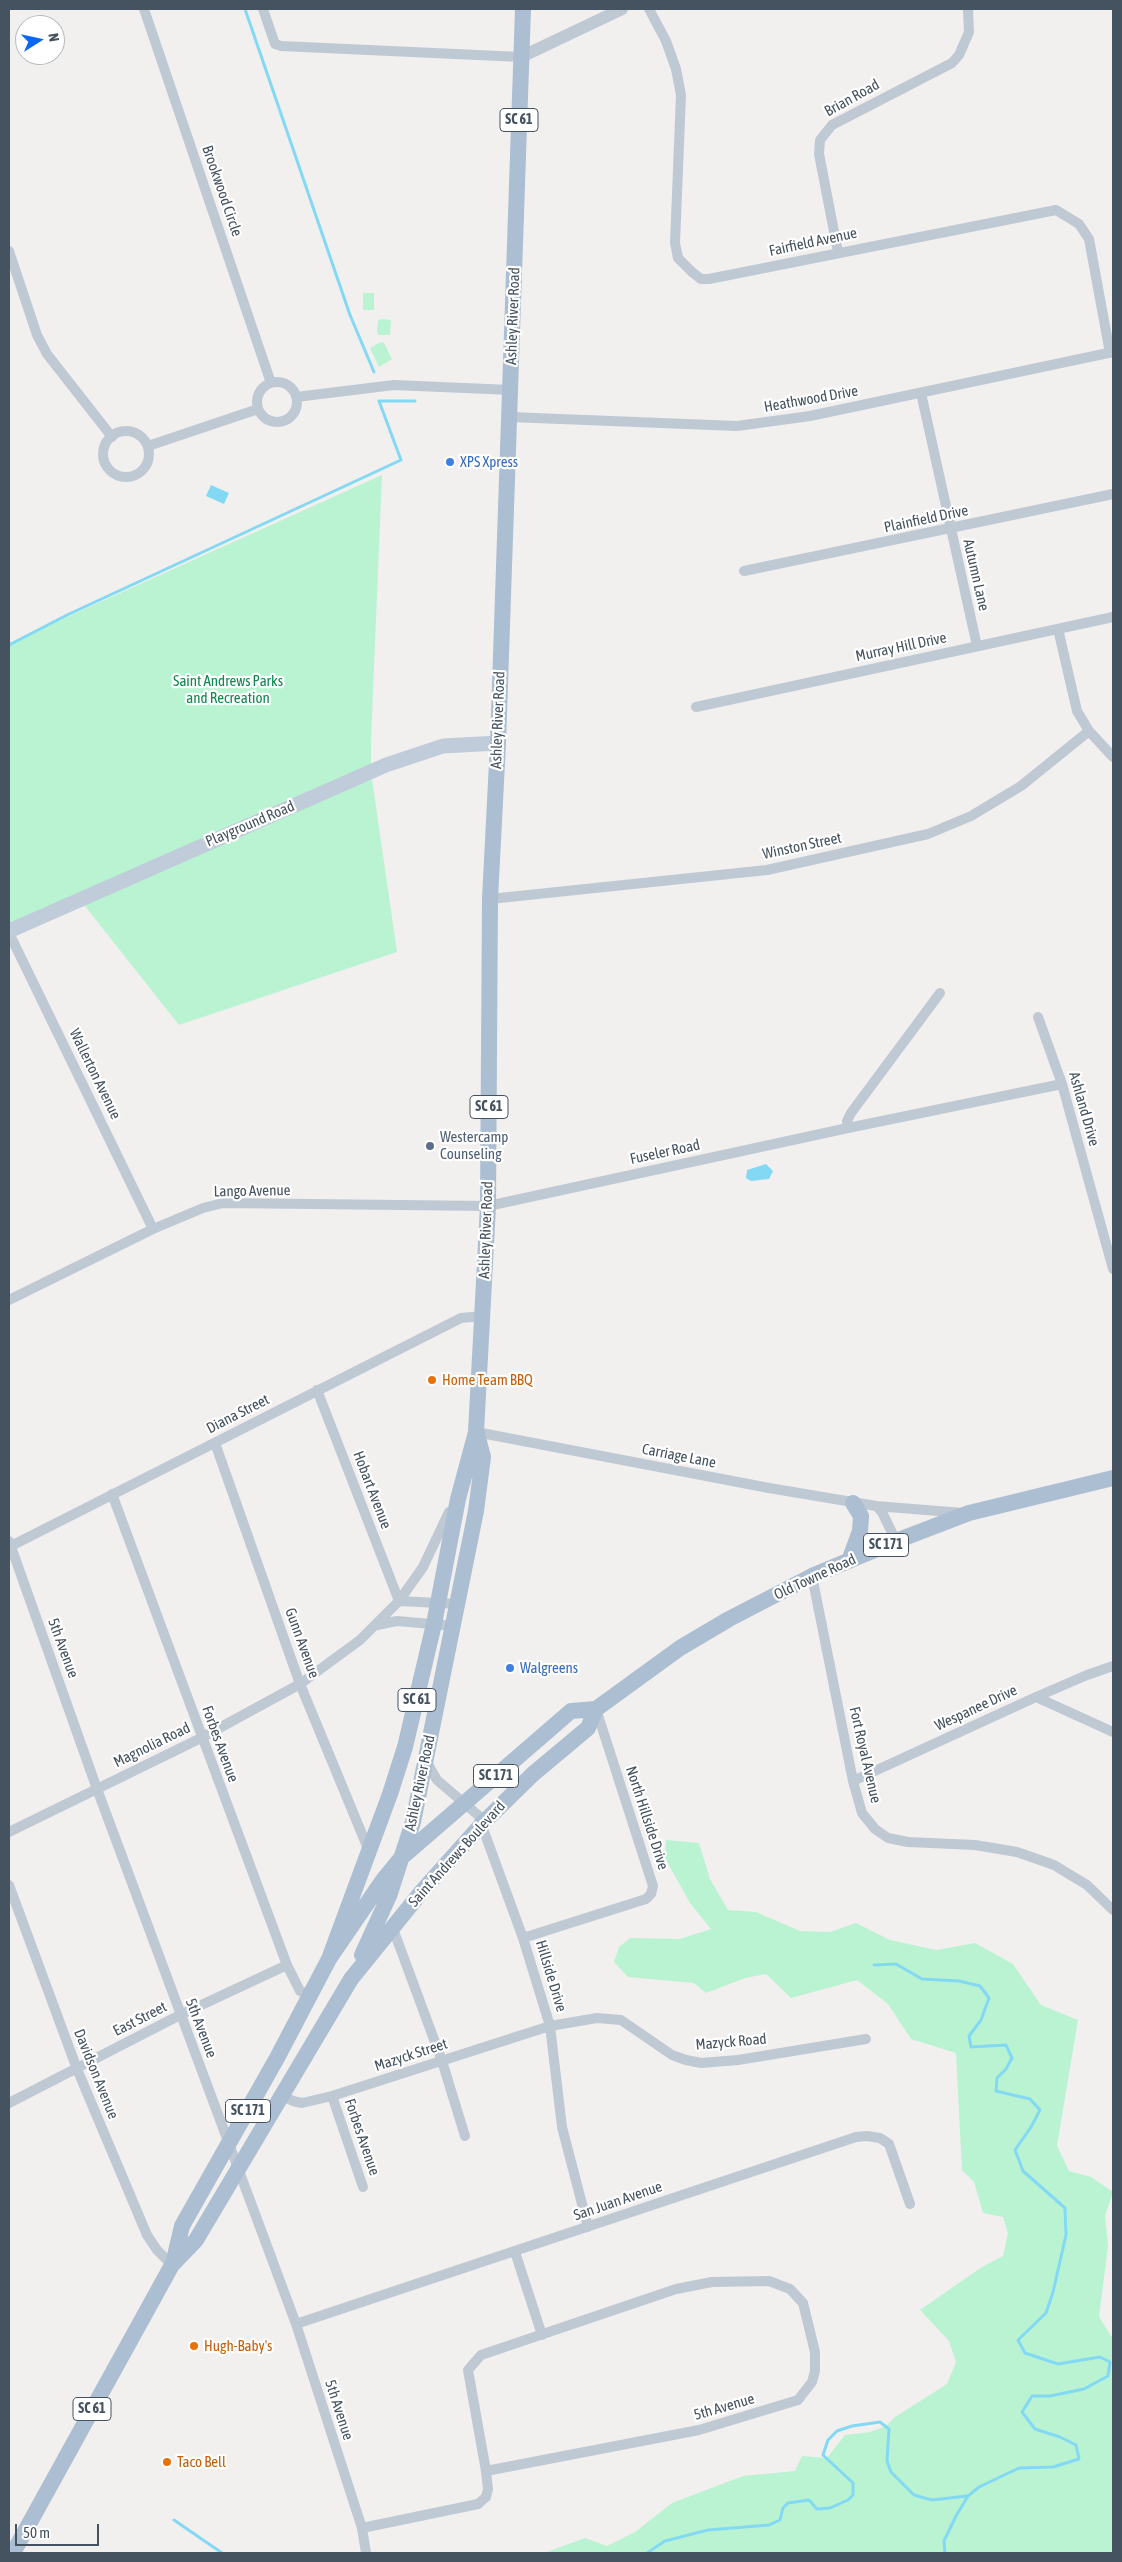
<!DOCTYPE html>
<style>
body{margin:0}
#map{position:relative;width:1122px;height:2562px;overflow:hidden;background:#f2efef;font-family:"Asap Condensed",sans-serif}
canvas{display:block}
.frame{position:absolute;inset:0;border:10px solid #45525f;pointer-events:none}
.north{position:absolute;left:15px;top:15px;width:50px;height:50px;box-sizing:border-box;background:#fff;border:1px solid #b5babf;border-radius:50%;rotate:80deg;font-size:14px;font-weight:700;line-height:20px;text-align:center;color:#45525f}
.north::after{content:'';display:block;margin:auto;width:18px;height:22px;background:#0867f3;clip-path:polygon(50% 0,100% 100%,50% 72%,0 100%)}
.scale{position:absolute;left:15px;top:2524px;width:84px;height:22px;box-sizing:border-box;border:2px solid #45525f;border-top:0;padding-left:6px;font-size:15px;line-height:18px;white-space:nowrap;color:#45525f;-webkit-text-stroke:4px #fff;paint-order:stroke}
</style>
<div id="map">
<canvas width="1122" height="2562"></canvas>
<div class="frame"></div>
<div class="north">N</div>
<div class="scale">50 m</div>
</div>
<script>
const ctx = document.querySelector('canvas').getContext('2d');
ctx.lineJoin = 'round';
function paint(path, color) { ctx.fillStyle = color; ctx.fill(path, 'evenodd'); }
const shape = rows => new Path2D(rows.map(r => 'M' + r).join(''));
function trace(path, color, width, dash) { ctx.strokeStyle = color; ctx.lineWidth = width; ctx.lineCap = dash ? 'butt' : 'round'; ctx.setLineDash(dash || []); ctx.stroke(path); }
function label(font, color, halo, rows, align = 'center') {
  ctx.font = font + ' "Asap Condensed",sans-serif'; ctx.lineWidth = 4.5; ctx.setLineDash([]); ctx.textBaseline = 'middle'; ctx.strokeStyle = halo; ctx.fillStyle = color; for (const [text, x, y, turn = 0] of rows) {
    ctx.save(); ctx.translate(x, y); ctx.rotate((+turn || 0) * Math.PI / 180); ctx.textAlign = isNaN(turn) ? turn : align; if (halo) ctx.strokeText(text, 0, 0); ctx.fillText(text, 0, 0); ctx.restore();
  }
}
const green = shape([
 [363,293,374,293,374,310,363,310],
 [381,319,391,320,390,335,379,335,377,332,378,321],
 [381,342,384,343,392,359,379,367,370,348],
 [382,475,371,740,371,772,397,952,179,1025,81,901,9,931,9,643],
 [666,1840,699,1843,710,1879,728,1910,756,1912,800,1931,830,1932,856,1923,890,1940,936,1950,975,1943,1013,1964,1041,2005,1078,2020,1057,2146,1069,2171,1091,2177,1113,2192,1105,2216,1108,2246,1099,2317,1113,2339,1113,2553,544,2553,585,2538,607,2546,635,2532,672,2503,743,2476,795,2471,802,2456,827,2458,845,2435,870,2432,886,2426,895,2417,947,2384,956,2362,949,2341,920,2310,982,2267,1003,2256,1008,2233,1003,2217,983,2213,974,2182,962,2170,956,2053,911,2039,888,2004,857,1980,791,1998,766,1974,745,1978,706,1993,694,1983,628,1977,614,1962,619,1947,630,1938,680,1939,711,1929,690,1903,665,1858]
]);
const water = shape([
 [211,485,229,493,224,504,206,496],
 [766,1164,773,1171,769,1179,751,1181,746,1178,747,1170]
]);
const stream = shape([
 [245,9,350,315,374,372],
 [9,645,67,615,401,460,379,401,415,401],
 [874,1965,896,1964,922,1979,959,1981,980,1986,989,1998,981,2020,969,2036,971,2047,1006,2045,1012,2058,1006,2069,997,2078,996,2091,1030,2099,1040,2110,1031,2127,1015,2150,1023,2171,1065,2208,1066,2235,1053,2292,1046,2313,1018,2340,1025,2353,1058,2364,1100,2357,1110,2362,1108,2376,1084,2389,1050,2396,1032,2396,1022,2412,1035,2429,1060,2437,1076,2445,1079,2459,1053,2467,1019,2468,979,2487,968,2496,956,2516,944,2541,945,2553],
 [174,2520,222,2553],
 [647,2553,665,2541,708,2530,769,2525,780,2520,783,2508,788,2503,809,2500,817,2509,830,2508,848,2500,853,2495,853,2483,823,2455,828,2440,837,2431,852,2426,880,2422,889,2429,887,2461,891,2472,914,2495,932,2500,967,2496]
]);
const minor = shape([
 [144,9,271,383],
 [263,9,275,44,281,46,521,57],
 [649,9,666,41,676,69,681,95,675,243,678,258,692,272,701,279,709,279,1056,210,1079,224,1089,239,1110,353],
 [9,251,37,335,47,354,112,437],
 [838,252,819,154,820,140,832,125,952,63,959,55,969,32,968,9],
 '257 402a20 20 0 1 1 40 0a20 20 0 1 1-40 0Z',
 [921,393,977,646],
 [296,397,394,385,511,390],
 [510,417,737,426,810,416,1113,352],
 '103 454a23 23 0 1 1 46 0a23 23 0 1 1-46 0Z',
 [148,446,258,409],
 [744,571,1113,494],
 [1058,629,1077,711,1089,731,1113,757],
 [696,707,1113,617],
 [490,899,767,870,928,834,971,816,1021,786,1089,731],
 [9,933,153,1229],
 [1038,1017,1062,1084,1113,1269],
 [848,1128,847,1121,851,1113,940,993],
 [9,1300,153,1229,203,1208,223,1203,488,1206,848,1128,1062,1084],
 [317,1390,399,1601],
 [476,1434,476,1432,769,1488,876,1506,882,1512,896,1541],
 [215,1443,300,1684,369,1851],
 [112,1494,287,1965,300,1991,311,1995],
 [876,1506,963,1513],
 [9,1541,97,1789,296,2324,362,2528,366,2553],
 [9,1547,461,1318,483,1316],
 [812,1576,853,1781,862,1813,875,1829,888,1838,908,1842,975,1845,1017,1852,1054,1865,1087,1885,1113,1910],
 [399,1601,458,1604],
 [377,1625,397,1621,454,1626],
 [1036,1697,1113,1732],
 [426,1761,437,1780,478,1815,523,1938,550,2026,562,2127,588,2227],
 [853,1781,1036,1697,1087,1675,1113,1666],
 [9,1832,201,1738,300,1684,360,1640,399,1601,423,1567,449,1512],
 [9,1885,77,2069,147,2235,157,2250,172,2265],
 [392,1926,442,2061,465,2136],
 [523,1938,646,1899,651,1894,653,1886,596,1709],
 [281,2095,293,2101,302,2103,332,2096,550,2026,597,2018,621,2020,672,2055,686,2060,701,2063,738,2060,866,2039],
 [332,2096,363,2187],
 [9,2103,180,2015,287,1965],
 [515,2252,542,2335],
 [296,2324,856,2137,867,2136,880,2138,889,2144,910,2204],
 [362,2528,478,2504,486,2497,488,2489,486,2471,699,2430,798,2400,812,2382,815,2371,815,2352,803,2303,790,2289,769,2281,712,2282,676,2289,481,2355,468,2370,486,2471]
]);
const tertiary = shape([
 [521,57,622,9]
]);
const secondary = shape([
 [9,931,386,765,443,746,498,743]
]);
const primary = shape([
 [849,1561,860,1531,861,1516,853,1503],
 [596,1709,680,1648,729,1619,812,1576,896,1541,969,1513,1113,1478],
 [362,1955,389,1896,413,1822,476,1511,483,1457,477,1434],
 [329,1959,390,1794,405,1747,434,1624,458,1499,476,1432,488,1206,490,899,498,743,523,9],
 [173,2264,182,2226,277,2058,329,1959,383,1880,401,1858,571,1711,596,1709],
 [13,2553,172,2265,196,2240,351,1979,423,1890,482,1824,533,1774,588,1728,596,1709]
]);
const markers = [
 [450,462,5,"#3f7fe0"],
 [430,1146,5,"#5c6f8a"],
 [432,1380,5,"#e8710a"],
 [510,1668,5,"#3f7fe0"],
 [194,2346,5,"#e8710a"],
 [167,2462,5,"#e8710a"]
];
const shields = [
 [519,120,38],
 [489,1107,38],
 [886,1545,45],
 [417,1700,38],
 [496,1776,45],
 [248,2111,45],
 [92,2409,38]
];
const shieldNames = [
 ["SC 61",519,120],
 ["SC 61",489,1107],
 ["SC 171",886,1545],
 ["SC 61",417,1700],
 ["SC 171",496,1776],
 ["SC 171",248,2111],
 ["SC 61",92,2409]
];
const streetNames = [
 ["Brian Road",852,98,-29],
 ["Brookwood Circle",222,191,71],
 ["Fairfield Avenue",813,242,-12],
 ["Ashley River Road",513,316,-88],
 ["Heathwood Drive",811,399,-10],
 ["Plainfield Drive",926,519,-12],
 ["Autumn Lane",976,575,77],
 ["Murray Hill Drive",901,647,-12],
 ["Ashley River Road",498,720,-88],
 ["Playground Road",250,824,-23],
 ["Winston Street",802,846,-12],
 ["Wallerton Avenue",95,1074,64],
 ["Ashland Drive",1084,1109,74],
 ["Fuseler Road",665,1152,-12],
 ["Lango Avenue",252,1191,-1],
 ["Ashley River Road",486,1230,-88],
 ["Diana Street",238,1414,-27],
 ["Carriage Lane",679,1456,11],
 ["Hobart Avenue",372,1490,69],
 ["Old Towne Road",815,1577,-25],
 ["Gunn Avenue",302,1643,70],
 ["5th Avenue",63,1648,70],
 ["Wespanee Drive",976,1708,-25],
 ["Forbes Avenue",220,1744,70],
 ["Magnolia Road",152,1745,-26],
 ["Fort Royal Avenue",865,1755,77],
 ["Ashley River Road",420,1783,-78],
 ["North Hillside Drive",647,1818,72],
 ["Saint Andrews Boulevard",457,1854,-48],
 ["Hillside Drive",551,1976,73],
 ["East Street",140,2019,-27],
 ["5th Avenue",201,2028,69],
 ["Mazyck Road",731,2042,-5],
 ["Mazyck Street",411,2055,-18],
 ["Davidson Avenue",96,2074,68],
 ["Forbes Avenue",362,2137,71],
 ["San Juan Avenue",618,2201,-19],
 ["5th Avenue",724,2407,-16],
 ["5th Avenue",339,2410,72]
];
const shopNames = [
 ["XPS Xpress",460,462],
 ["Walgreens",520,1668]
];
const parkNames = [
 ["Saint Andrews Parks",228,681],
 ["and Recreation",228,698]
];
const serviceNames = [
 ["Westercamp",440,1137],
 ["Counseling",440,1154]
];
const foodNames = [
 ["Home Team BBQ",442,1380],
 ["Hugh-Baby's",204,2346],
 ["Taco Bell",177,2462]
];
paint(green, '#baf3d2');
paint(water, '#83d9f4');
trace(stream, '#83d9f4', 3);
trace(minor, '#bfc9d3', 10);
trace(tertiary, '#bfc9d3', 12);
trace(secondary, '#c0ccda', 15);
trace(primary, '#acbed1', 16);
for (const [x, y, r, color] of markers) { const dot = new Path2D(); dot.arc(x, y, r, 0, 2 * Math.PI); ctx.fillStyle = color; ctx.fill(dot); trace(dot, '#fff', 2); }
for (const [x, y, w] of shields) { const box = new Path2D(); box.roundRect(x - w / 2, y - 11.5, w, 23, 4); ctx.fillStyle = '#fff'; ctx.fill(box); trace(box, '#45525f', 1); }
label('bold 14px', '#45525f', null, shieldNames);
label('15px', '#45525f', '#fff', streetNames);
label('15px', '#366cbe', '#fff', shopNames, 'left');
label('15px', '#0e884f', '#fff', parkNames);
label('15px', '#4e5e75', '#fff', serviceNames, 'left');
label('15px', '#c56008', '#fff', foodNames, 'left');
</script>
